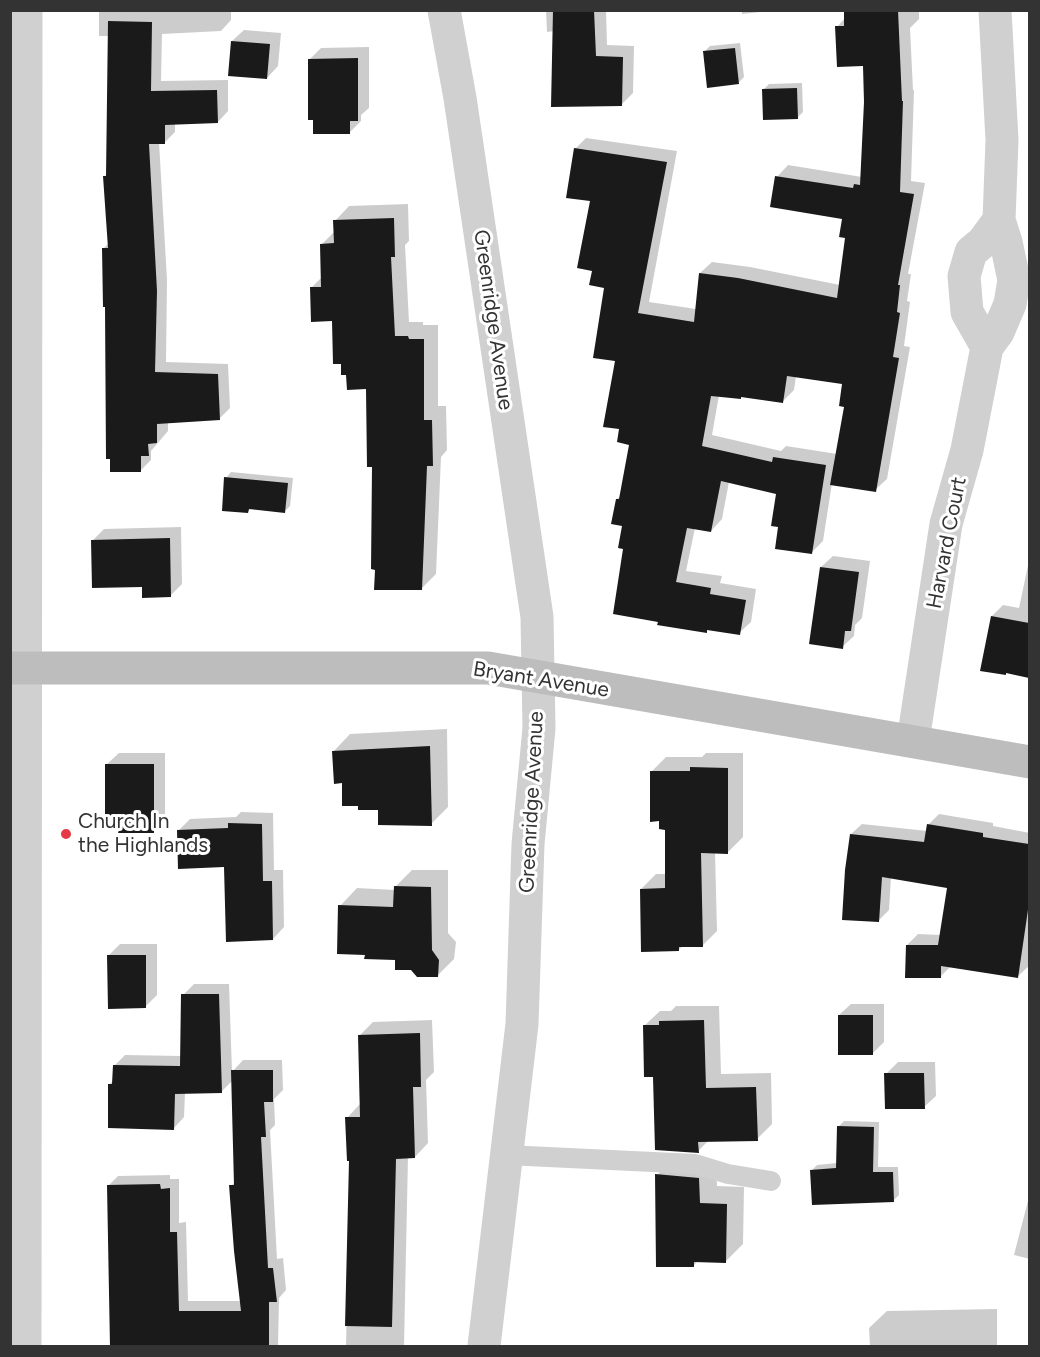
<!DOCTYPE html>
<style>
body{margin:0}
#map{position:relative;width:1040px;height:1357px;overflow:hidden;background:#fff;font-family:Figtree,sans-serif}
canvas{display:block}
.frame{position:absolute;inset:0;border:12px solid #333;pointer-events:none}
</style>
<div id="map">
<canvas width="1040" height="1357"></canvas>
<div class="frame"></div>
</div>
<script>
const ctx = document.querySelector('canvas').getContext('2d');
ctx.lineJoin = 'round';
function paint(path, color) { ctx.fillStyle = color; ctx.fill(path, 'evenodd'); }
const shape = rows => new Path2D(rows.map(r => 'M' + r).join(''));
function trace(path, color, width, dash) { ctx.strokeStyle = color; ctx.lineWidth = width; ctx.lineCap = dash ? 'butt' : 'round'; ctx.setLineDash(dash || []); ctx.stroke(path); }
function label(font, color, halo, rows, align = 'center') {
  ctx.font = font + ' Figtree,sans-serif'; ctx.lineWidth = 6; ctx.setLineDash([]); ctx.textBaseline = 'middle'; ctx.strokeStyle = halo; ctx.fillStyle = color; for (const [text, x, y, turn = 0] of rows) {
    ctx.save(); ctx.translate(x, y); ctx.rotate((+turn || 0) * Math.PI / 180); ctx.textAlign = isNaN(turn) ? turn : align; if (halo) ctx.strokeText(text, 0, 0); ctx.fillText(text, 0, 0); ctx.restore();
  }
}
const shadow = shape([
 [99,10,231,10,231,20,221,31,162,34,161,81,228,80,228,111,218,122,175,123,175,132,165,142,159,142,167,280,166,362,228,364,230,408,219,419,168,422,168,431,151,451,151,460,141,470,106,306,103,249,109,243,104,177,107,174,109,36,99,36],
 [546,10,606,10,607,45,634,46,633,93,621,105,554,31,547,32],
 [742,10,778,10,742,14],
 [845,10,919,10,919,19,910,28,913,90,914,90,911,181,925,183,908,274,911,274,907,301,910,302,904,346,910,347,887,479,875,490,832,483,823,541,812,552,780,525,778,493,729,482,722,519,711,531,695,528,686,571,722,576,720,583,756,589,751,622,739,633,709,628,706,631,660,621,625,548,624,525,617,499,622,495,631,444,620,428,617,360,605,286,594,270,591,200,575,149,586,138,677,151,649,302,696,309,700,273,712,262,750,267,840,285,847,237,843,217,777,177,788,165,862,177,865,102,864,64,837,27,845,18],
 [796,376,844,383,846,406,837,454,786,446,781,451,712,435,719,395,740,398,743,395,782,402,794,390],
 [244,30,281,33,278,66,267,78,232,41],
 [740,43,744,77,738,83,704,52,710,46],
 [369,47,369,108,361,115,361,121,350,132,310,59,321,48],
 [802,83,803,112,797,118,764,89,769,84],
 [408,204,409,241,405,245,409,322,423,322,423,325,438,325,438,406,446,406,447,450,441,457,436,574,421,589,374,466,367,388,348,374,334,320,311,288,322,277,321,245,335,231,335,221,349,206],
 [231,472,293,478,290,506,284,512,251,508,248,511,226,478],
 [181,527,182,584,170,596,143,585,93,540,104,529],
 [833,556,870,561,862,618,855,625,854,636,842,647,821,567],
 [1030,556,1030,676,1007,672,1005,674,992,616,1003,605,1019,608],
 [447,729,448,807,431,824,379,809,343,782,333,752,350,734],
 [119,753,165,753,165,820,153,832,107,764],
 [706,753,743,753,743,837,728,852,715,852,717,931,702,946,683,946,678,950,641,889,656,874,667,874,667,828,651,772,666,757,702,757],
 [241,812,273,813,274,870,283,870,284,927,273,939,225,865,179,830,190,819,236,817],
 [939,814,993,823,993,826,1030,833,1030,960,1029,966,1018,976,951,966,940,977,907,945,918,934,941,935,948,886,891,877,889,910,878,921,851,834,862,824,927,831,928,825],
 [412,870,448,870,448,933,456,942,454,959,437,976,412,969,397,958,366,953,340,906,357,888,395,890,395,887],
 [120,944,157,944,157,995,146,1006,108,956],
 [194,984,229,984,232,1072,243,1060,282,1060,283,1090,274,1099,275,1125,270,1130,277,1259,283,1258,286,1290,279,1298,278,1346,109,1346,112,1343,108,1186,118,1176,170,1175,170,1179,179,1179,179,1223,186,1222,188,1301,242,1301,231,1186,236,1181,233,1080,221,1092,185,1093,184,1117,174,1128,110,1084,114,1080,114,1066,125,1055,182,1056,183,995],
 [851,1004,884,1004,884,1042,873,1053,839,1015],
 [676,1006,719,1006,721,1074,771,1073,772,1124,757,1139,709,1140,698,1151,654,1075,644,1026,660,1011,671,1011],
 [432,1020,434,1072,426,1080,428,1143,415,1157,408,1157,404,1346,346,1346,350,1159,347,1118,360,1104,359,1036,373,1022],
 [898,1062,935,1062,936,1096,924,1107,886,1074],
 [844,1121,879,1122,878,1167,898,1167,899,1195,893,1201,811,1171,817,1165,837,1163,839,1126],
 [674,1158,716,1161,717,1186,744,1187,743,1244,726,1261,698,1261,693,1266,657,1175],
 [1030,1193,1030,1259,1014,1255],
 [997,1309,997,1346,870,1346,869,1328,887,1311]
]);
const building = shape([
 [553,10,594,10,596,56,623,57,622,106,551,107],
 [844,10,898,10,902,101,903,101,900,192,914,194,898,285,900,285,897,312,900,313,893,357,899,358,876,492,830,485,844,407,839,406,842,384,787,376,783,403,741,397,741,399,711,396,702,446,772,462,773,457,826,465,812,554,775,549,778,527,771,526,776,494,721,481,711,532,687,528,676,582,711,588,710,594,746,600,740,635,707,630,707,633,657,625,658,622,613,614,623,549,618,548,622,526,611,524,616,499,619,499,629,445,617,442,619,429,603,427,615,361,593,358,604,288,589,285,592,271,577,268,590,201,566,198,574,148,667,162,638,313,694,322,699,273,738,278,837,298,845,238,839,237,842,219,770,207,775,176,853,188,854,184,860,185,864,102,863,66,837,67,835,26,844,26],
 [108,21,152,22,151,91,217,90,218,123,165,125,165,144,149,144,157,291,155,372,218,374,220,420,157,424,157,443,148,444,149,456,141,456,141,472,110,472,110,459,106,459,105,307,103,307,102,248,108,248,103,176,106,176],
 [231,41,270,44,267,79,228,76],
 [735,48,739,84,707,88,703,51],
 [358,58,358,121,350,121,350,134,313,134,313,120,308,120,308,59],
 [797,88,798,119,763,120,762,89],
 [394,218,395,257,391,257,395,336,408,336,409,339,424,339,424,420,432,420,433,466,427,466,422,590,374,590,375,570,371,569,372,467,367,467,366,389,347,390,346,375,341,375,341,364,333,364,332,321,311,322,310,287,321,287,320,244,334,243,333,220],
 [224,477,288,483,285,513,249,509,248,513,222,511],
 [170,538,171,597,142,598,142,587,92,588,91,540],
 [820,567,859,572,851,631,845,631,843,649,809,644],
 [991,616,1029,623,1029,678,1006,673,1006,675,980,671],
 [430,746,432,826,378,825,378,810,358,810,358,806,342,806,342,783,334,784,332,751],
 [105,764,154,764,154,833,118,833,119,830,105,829],
 [690,767,728,768,728,854,701,853,703,947,679,947,679,951,641,952,640,889,665,888,665,830,659,829,659,821,650,822,650,771,690,771],
 [228,823,262,824,263,881,272,881,273,940,226,942,224,867,178,869,177,830,228,828],
 [927,824,983,833,983,837,1029,844,1029,903,1018,978,941,966,941,978,905,978,906,945,938,945,947,888,882,877,879,922,842,920,845,870,850,834,924,842],
 [394,886,431,887,432,950,439,960,438,977,417,977,411,970,395,970,395,960,364,959,365,955,337,954,338,905,393,907],
 [107,955,146,955,146,1008,108,1009],
 [181,994,219,994,222,1093,175,1094,174,1130,108,1128,108,1084,112,1084,113,1065,180,1066],
 [838,1015,873,1015,873,1055,838,1055],
 [704,1020,706,1088,756,1087,758,1141,698,1142,699,1153,655,1150,653,1077,644,1077,643,1025,659,1025,659,1021],
 [420,1033,421,1087,413,1087,415,1158,396,1159,392,1327,345,1326,349,1161,347,1161,345,1117,360,1117,358,1035],
 [231,1070,273,1070,273,1102,264,1102,266,1137,261,1137,268,1268,273,1268,277,1302,269,1302,269,1347,110,1347,107,1185,160,1184,161,1189,170,1188,170,1232,177,1232,179,1311,241,1311,234,1251,229,1185,234,1185],
 [884,1073,924,1073,925,1109,885,1109],
 [837,1126,874,1127,873,1172,893,1172,894,1202,812,1205,810,1170,836,1168],
 [655,1174,699,1178,700,1203,727,1204,726,1263,694,1262,694,1267,656,1267]
]);
const lane = shape([
 [506,1155,695,1164,728,1174,771,1181]
]);
const street = shape([
 [444,10,460,98,537,617,539,728,528,844,522,1024,484,1346],
 [987,347,967,312,964,276,971,252,983,242,999,220],
 [913,741,946,524,967,450,987,347,998,332,1010,304,1014,280,1006,242,999,220,1002,140,995,10],
 [25,1346,26,10]
]);
const secondary = shape([
 [10,668,488,668,1030,762]
]);
const markers = [
 [66,834,6,"#e63946"]
];
const streetNames = [
 ["Greenridge Avenue",493,320,82],
 ["Harvard Court",947,543,-79],
 ["Bryant Avenue",541,680,9],
 ["Greenridge Avenue",532,802,-87]
];
const poiNames = [
 ["Church In",78,822],
 ["the Highlands",78,846]
];
paint(shadow, '#0003');
paint(building, '#1a1a1a');
trace(lane, '#d0d0d0', 20);
trace(street, '#d0d0d0', 33);
trace(secondary, '#bdbdbd', 33);
for (const [x, y, r, color] of markers) { const dot = new Path2D(); dot.arc(x, y, r, 0, 2 * Math.PI); ctx.fillStyle = color; ctx.fill(dot); trace(dot, '#fff', 2); }
label('21px', '#333', '#fff', streetNames);
label('21px', '#333', '#fff', poiNames, 'left');
</script>
